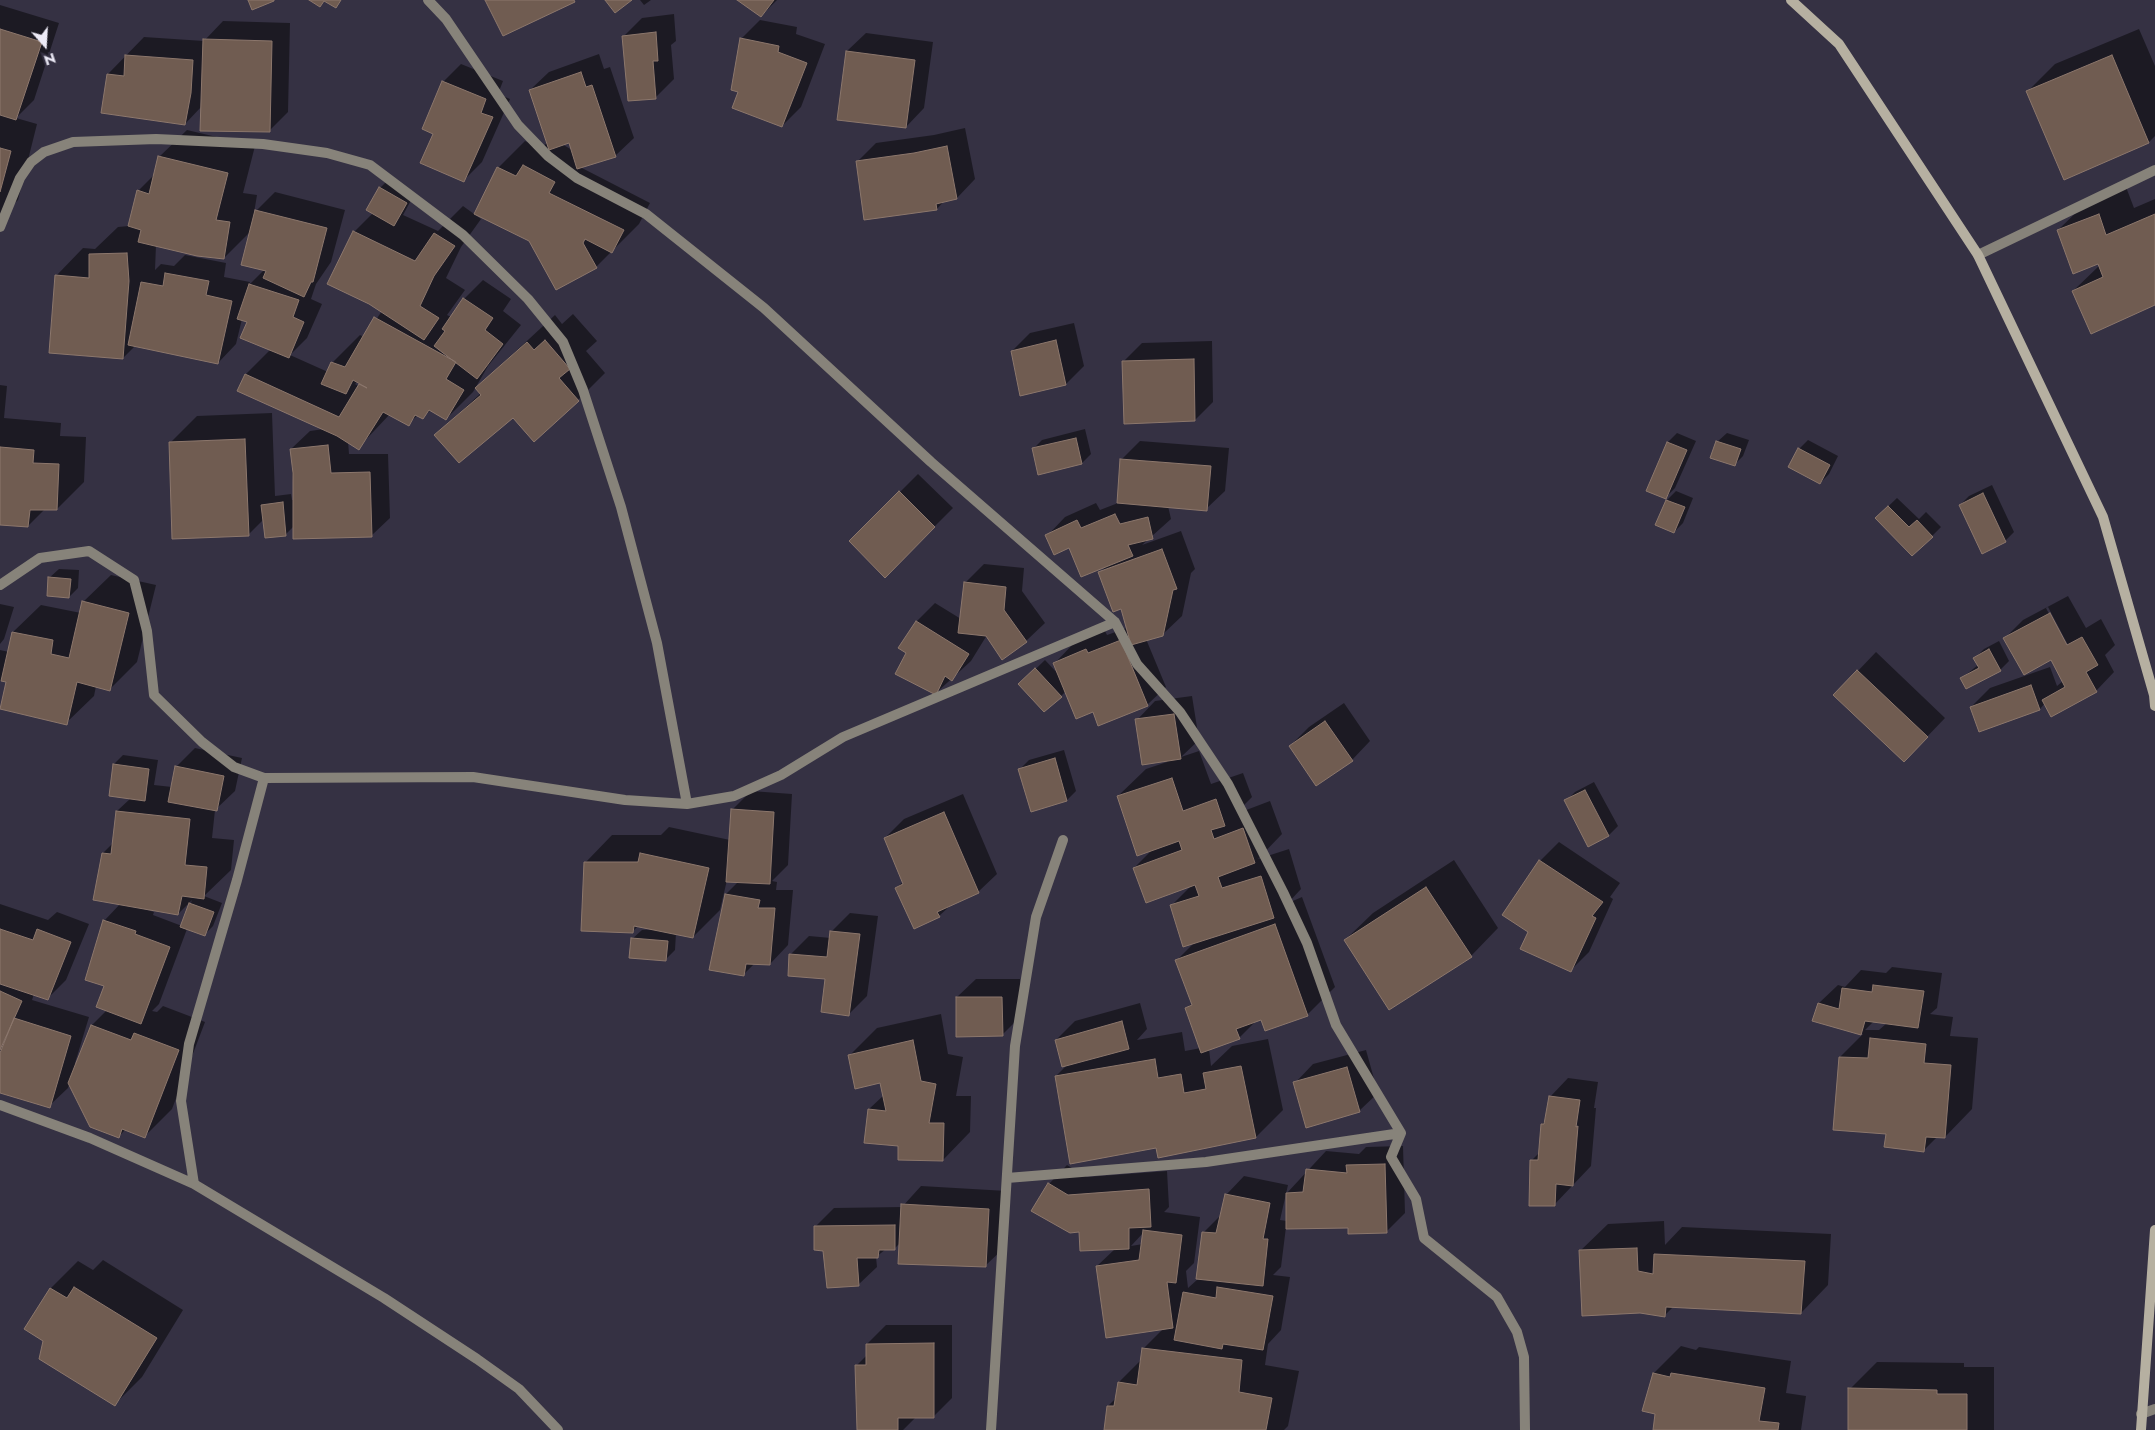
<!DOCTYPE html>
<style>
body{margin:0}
#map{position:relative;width:2155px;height:1430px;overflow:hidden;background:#353143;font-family:Jost,sans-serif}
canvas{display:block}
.north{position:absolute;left:20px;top:20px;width:50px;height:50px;-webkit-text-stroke:4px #353143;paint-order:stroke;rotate:161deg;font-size:14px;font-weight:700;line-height:20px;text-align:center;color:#edebf7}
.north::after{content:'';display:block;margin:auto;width:18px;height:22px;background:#edebf7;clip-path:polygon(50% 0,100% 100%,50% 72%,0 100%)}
</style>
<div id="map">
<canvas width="2155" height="1430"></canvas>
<div class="north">N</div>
</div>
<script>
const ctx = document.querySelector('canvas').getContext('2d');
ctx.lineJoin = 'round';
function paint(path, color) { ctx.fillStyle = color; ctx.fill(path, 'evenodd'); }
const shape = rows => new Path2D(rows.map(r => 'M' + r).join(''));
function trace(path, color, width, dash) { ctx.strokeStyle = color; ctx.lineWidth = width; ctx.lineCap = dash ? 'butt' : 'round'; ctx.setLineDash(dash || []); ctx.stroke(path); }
const shadow = shape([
 [640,0,651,0,644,5],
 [739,0,777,0,761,16],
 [0,5,59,23,34,100,16,118,37,124,18,200,0,217],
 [674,14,676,41,671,45,674,79,655,98,624,36,642,18],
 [760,20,797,27,796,34,825,44,801,107,782,126,740,91,741,39],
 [223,21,290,23,288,112,269,131,202,106,185,124,108,74,144,37,204,41],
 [2139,29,2155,66,2155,136,2149,142,2065,178,2028,91,2055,64],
 [866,33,933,42,924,108,906,127,847,51],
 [599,54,604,69,610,67,634,138,615,156,580,167,650,203,639,224,596,267,498,168,525,141,541,148,548,142,530,90,549,72],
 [570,142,572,150,562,144],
 [461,64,503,81,498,94,510,99,482,162,463,181,435,133,443,82],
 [965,128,975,179,957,198,945,200,937,209,857,162,876,143,934,135],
 [187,130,255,146,243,193,257,195,254,213,275,192,345,210,331,262,316,284,311,299,322,304,307,338,290,355,328,372,332,363,360,335,364,337,382,311,354,232,373,213,380,188,389,179,415,193,403,215,438,231,463,206,481,219,461,247,446,278,465,290,447,315,451,317,464,299,483,280,511,299,503,311,521,325,488,366,473,392,446,419,431,410,423,417,418,415,408,424,390,414,358,448,348,441,349,454,388,454,390,518,371,536,294,526,285,535,264,519,248,535,170,443,197,416,272,413,275,496,291,494,292,500,294,500,291,449,310,431,324,429,239,390,246,374,271,349,248,321,242,319,236,344,218,363,135,346,123,358,56,276,83,248,95,249,118,227,129,226,138,191,155,174,159,157],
 [251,231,265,269,249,285,250,282,224,277,226,263,185,255,174,266,161,264,155,270,156,245,224,258],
 [358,381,362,383,360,387,355,384],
 [2126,187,2134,208,2155,199,2155,304,2073,291,2100,265,2058,230,2086,203],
 [573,314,597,341,586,351,605,373,578,400,436,435,481,393,476,388,555,315,562,324],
 [1074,323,1084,366,1066,384,1012,351,1030,333],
 [1212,341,1213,402,1195,420,1123,362,1142,343],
 [0,385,7,386,4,418,61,423,60,436,86,437,84,482,57,509,45,509,28,526,0,524],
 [1085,429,1091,454,1082,463,1039,473,1033,449,1042,440],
 [1677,433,1696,441,1675,488,1666,497,1668,442],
 [1727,433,1749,440,1743,456,1734,465,1717,442],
 [1808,440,1838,456,1829,474,1820,483,1799,449],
 [1140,441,1229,448,1225,491,1206,509,1168,506,1171,519,1142,545,1181,531,1195,569,1191,573,1182,616,1163,634,1146,639,1166,687,1147,705,1094,710,1066,691,1061,696,1020,684,1045,660,1060,676,1055,663,1073,644,1105,631,1107,635,1127,628,1121,607,1100,572,1107,566,1047,536,1065,517,1096,503,1100,510,1118,503,1122,459],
 [918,474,953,508,885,576,851,541],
 [1992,485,2014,532,2005,541,1960,505,1969,496],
 [1676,491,1693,498,1683,523,1674,532,1667,500],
 [1897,498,1919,519,1926,512,1941,527,1932,536,1876,518],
 [984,564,1024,568,1022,591,1045,623,1026,641,987,635,971,661,936,693,908,652,900,647,917,621,935,603,961,619,966,582],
 [59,569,79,570,78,588,69,597,49,578],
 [111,575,156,585,137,662,110,689,96,686,94,696,66,723,7,681,0,681,0,650,9,652,13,632,41,605,81,613,83,602],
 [2068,596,2086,628,2101,619,2115,645,2105,655,2114,672,2096,691,2045,703,2040,709,1979,730,1971,707,1990,688,2050,667,2057,686,2063,681,2051,659,2005,638,2023,620],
 [2048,607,2068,645,2065,645,2046,608],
 [0,604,14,607,4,639,0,644],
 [1999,641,2009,661,2000,670,1962,678,1978,665,1975,658,1984,649],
 [1876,652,1945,718,1922,742,1835,695],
 [1192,696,1199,740,1181,757,1199,751,1211,784,1243,773,1252,797,1240,809,1241,812,1270,801,1282,834,1258,859,1289,849,1301,889,1288,903,1302,897,1335,987,1307,1015,1262,1018,1257,1020,1239,1038,1209,1049,1211,1066,1232,1046,1268,1039,1283,1110,1256,1137,1157,1147,1056,1076,1068,1064,1056,1040,1075,1021,1140,1003,1147,1029,1137,1040,1182,1032,1185,1051,1201,1048,1187,1008,1192,1003,1176,961,1195,942,1171,906,1192,885,1134,868,1154,848,1118,796,1146,769,1167,762,1137,720,1155,701],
 [1344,703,1370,741,1352,760,1290,746,1309,727],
 [195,748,242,758,235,791,215,810,212,838,234,840,231,870,204,896,222,903,213,926,204,935,187,929,159,1004,152,1011,157,1012,163,1006,205,1022,172,1109,145,1136,126,1129,119,1136,70,1082,68,1088,49,1106,0,1091,0,904,48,920,57,912,89,924,66,980,48,998,34,994,32,1000,89,1017,75,1063,77,1064,92,1025,107,1010,104,921,121,903,103,853,114,842,117,811,131,798,114,764,123,755,158,760,154,785,172,787,176,767],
 [192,900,182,926,153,915,154,912,144,909,145,908,178,914],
 [1064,750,1076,791,1067,800,1020,769,1029,760],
 [1594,782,1618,826,1609,835,1588,845,1566,801,1575,792],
 [751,791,792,794,788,865,772,881,777,882,776,890,793,890,788,945,770,964,755,963,743,975,726,894,739,881,727,880,720,910,693,937,676,933,675,950,666,959,632,939,642,930,657,929,639,925,632,932,585,863,612,835,661,835,669,827,730,840,732,810],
 [963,794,997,874,978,892,951,905,939,916,896,888,904,881,885,838,904,819],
 [1559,842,1620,883,1610,897,1613,899,1589,952,1571,970,1529,932,1504,915,1540,861],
 [1454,860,1498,928,1471,956,1345,940,1373,913],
 [850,913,878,916,867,996,849,1014,826,978,790,955,809,936,831,938,832,931],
 [1892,967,1942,973,1937,1008,1930,1014,1953,1017,1950,1036,1978,1038,1972,1109,1945,1137,1938,1136,1923,1151,1888,1133,1840,1057,1863,1034,1814,1020,1819,1003,1838,985,1845,987,1861,970,1886,973],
 [1874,1021,1887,1023,1879,1030,1865,1030],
 [976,979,1020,979,1021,1016,1002,1035,957,997],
 [941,1014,948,1054,963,1057,956,1096,971,1096,970,1132,943,1160,900,1145,869,1109,884,1095,881,1082,849,1056,877,1028],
 [1366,1050,1378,1093,1359,1111,1295,1083,1313,1064],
 [1568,1078,1598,1082,1594,1108,1596,1108,1591,1166,1554,1205,1531,1161,1540,1152,1542,1124,1546,1120,1550,1097],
 [1403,1146,1405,1213,1386,1232,1349,1226,1286,1227,1281,1267,1273,1275,1290,1277,1281,1330,1268,1344,1265,1365,1299,1371,1288,1426,1284,1430,1105,1430,1108,1406,1117,1397,1119,1382,1141,1360,1143,1349,1163,1329,1097,1266,1116,1248,1080,1231,1049,1184,1067,1165,1087,1177,1167,1171,1169,1207,1164,1212,1200,1217,1194,1263,1186,1271,1188,1288,1198,1279,1203,1233,1222,1214,1226,1195,1244,1176,1288,1185,1280,1220,1287,1221,1286,1194,1326,1151,1359,1154,1366,1147],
 [1144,1232,1143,1244,1131,1246],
 [921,1186,1007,1191,1004,1248,985,1266,901,1242,894,1249,886,1249,876,1257,877,1267,858,1285,824,1249,815,1227,834,1208,902,1207],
 [1664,1221,1665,1245,1682,1227,1831,1234,1828,1285,1801,1313,1674,1306,1664,1316,1580,1251,1608,1224],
 [103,1260,183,1310,142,1377,115,1404,45,1341,25,1329,51,1288,78,1261,93,1270],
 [886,1325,952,1325,952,1398,933,1417,916,1417,903,1430,858,1430,856,1366,867,1355,867,1344],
 [1681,1346,1696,1350,1699,1347,1791,1361,1786,1393,1806,1396,1801,1430,1654,1430,1657,1413,1654,1373],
 [1877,1362,1964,1363,1964,1367,1994,1367,1994,1430,1849,1430,1850,1389]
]);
const building = shape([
 [248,0,274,0,274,1,252,10,248,0],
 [309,0,341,0,336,8,324,1,320,7,309,0],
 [485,0,574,0,575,2,503,36,485,0],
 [605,0,632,0,615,13,605,0],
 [737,0,774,0,761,17,737,0],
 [0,29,42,42,16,120,0,115,0,29],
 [656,32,658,61,653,61,656,99,628,101,622,36,656,32],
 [740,38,779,46,778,52,807,63,782,127,732,108,738,92,731,90,740,38],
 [203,39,272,41,270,132,200,131,203,39],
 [846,51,915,60,906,128,837,120,846,51],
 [125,55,193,60,191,93,185,125,101,113,107,74,124,76,125,55],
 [2112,55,2149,143,2064,180,2026,91,2112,55],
 [581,72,586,87,592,85,616,157,577,169,569,143,549,150,529,90,581,72],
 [442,81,486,99,481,113,493,117,464,182,420,163,433,134,422,129,442,81],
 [947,146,957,199,936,204,937,210,864,220,856,161,914,153,947,146],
 [0,148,11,151,0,192,0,148],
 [158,156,228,173,216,220,230,222,224,259,197,256,138,242,141,230,128,226,137,190,149,194,158,156],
 [523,165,555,182,549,193,624,230,612,253,585,239,583,243,597,268,556,290,529,241,474,214,497,167,516,176,523,165],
 [379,187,407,203,394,226,366,210,379,187],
 [255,210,327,228,313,282,311,282,304,297,263,278,266,271,241,265,255,210],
 [2099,214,2106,235,2155,214,2155,305,2091,334,2072,291,2103,277,2098,264,2073,274,2057,230,2099,214],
 [353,231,415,261,434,233,455,246,434,276,420,306,439,318,424,340,369,304,327,284,353,231],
 [127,253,129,281,123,359,49,353,55,275,89,278,89,254,127,253],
 [165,273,209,281,206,295,232,301,218,364,128,345,141,282,163,286,165,273],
 [249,284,299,300,293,317,304,322,289,358,240,338,247,322,237,319,249,284],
 [463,298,493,318,485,330,503,344,477,379,434,346,445,331,442,329,463,298],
 [374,317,456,362,446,379,464,390,446,420,429,410,423,419,415,415,409,426,383,412,359,450,337,436,237,391,245,374,339,417,359,384,367,388,353,380,346,394,321,384,331,362,345,367,374,317],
 [545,340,570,369,559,378,579,401,534,442,513,418,459,463,434,435,481,395,475,388,527,342,534,350,545,340],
 [1056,340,1066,385,1020,396,1011,351,1056,340],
 [1194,359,1195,421,1124,424,1122,361,1194,359],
 [1076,438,1082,464,1038,475,1032,448,1076,438],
 [245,439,249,536,172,539,169,442,245,439],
 [1716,441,1741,449,1735,466,1710,458,1716,441],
 [1667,442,1687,450,1666,499,1646,491,1667,442],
 [328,445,331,473,370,472,372,537,293,539,293,473,290,449,328,445],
 [0,447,34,450,33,463,59,464,57,510,30,510,28,527,0,525,0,447],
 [1798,448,1830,465,1820,484,1788,467,1798,448],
 [1120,459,1211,466,1207,511,1117,503,1120,459],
 [899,491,935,527,885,578,849,541,899,491],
 [1983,493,2006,542,1982,554,1959,505,1983,493],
 [1666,500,1685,507,1674,533,1655,525,1666,500],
 [283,502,286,536,265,538,261,505,283,502],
 [1888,506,1909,527,1917,520,1933,537,1912,556,1875,518,1888,506],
 [1115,514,1120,524,1148,517,1153,539,1128,545,1133,556,1081,577,1069,548,1054,555,1045,535,1077,520,1081,528,1115,514],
 [1162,549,1177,589,1173,590,1163,636,1131,645,1121,609,1113,612,1098,572,1162,549],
 [48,577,71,579,69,598,47,596,48,577],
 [964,582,1006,587,1004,610,1027,642,1002,660,986,636,958,633,964,582],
 [82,601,129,613,110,691,77,682,67,725,0,709,6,682,1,681,12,632,53,640,51,654,69,658,82,601],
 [2050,613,2067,645,2082,637,2098,665,2086,672,2097,692,2051,717,2042,700,2065,687,2051,660,2024,675,2003,638,2050,613],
 [916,621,969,654,952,681,945,676,936,695,895,674,906,653,898,648,916,621],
 [1121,640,1148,706,1098,726,1093,712,1076,719,1053,663,1086,649,1088,653,1121,640],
 [1989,649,2001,671,1966,689,1960,678,1979,668,1973,658,1989,649],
 [1035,668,1062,697,1044,712,1018,684,1035,668],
 [1857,670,1928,737,1904,762,1833,695,1857,670],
 [2031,685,2040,710,1979,732,1970,707,2031,685],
 [1174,714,1181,759,1142,765,1135,719,1174,714],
 [1325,721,1353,761,1316,786,1289,746,1325,721],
 [1055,758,1067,801,1031,812,1018,769,1055,758],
 [113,764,149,769,145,801,109,796,113,764],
 [175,766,224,776,217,811,168,802,175,766],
 [1172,778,1183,811,1216,799,1225,826,1211,830,1214,839,1243,828,1255,863,1218,877,1222,888,1261,876,1274,918,1183,947,1170,905,1199,896,1195,885,1146,903,1133,868,1182,850,1179,841,1137,856,1117,796,1172,778],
 [1585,790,1609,836,1588,847,1564,800,1585,790],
 [731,809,774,812,770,884,726,882,731,809],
 [116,811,190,819,185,865,207,867,204,899,182,896,178,915,93,900,102,853,111,854,116,811],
 [944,812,979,893,937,912,940,917,914,929,895,888,903,884,884,838,944,812],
 [640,853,709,868,693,938,634,926,633,933,581,931,584,862,638,862,640,853],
 [1539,860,1603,902,1592,916,1596,918,1571,972,1520,949,1528,932,1502,915,1539,860],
 [1426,887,1472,957,1389,1010,1344,940,1426,887],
 [725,894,760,900,758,908,775,908,770,965,746,964,744,976,709,970,725,894],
 [189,903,214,912,205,936,180,927,189,903],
 [103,920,136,931,135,934,170,947,141,1024,96,1007,104,986,85,980,103,920],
 [1275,924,1308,1016,1265,1031,1261,1020,1236,1029,1240,1039,1201,1053,1185,1008,1192,1005,1175,960,1275,924],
 [0,929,33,940,37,929,71,942,48,1000,0,984,0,929],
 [830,931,860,934,849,1016,821,1012,825,979,788,976,789,954,827,957,830,931],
 [631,938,668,941,666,961,629,958,631,938],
 [1873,985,1924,991,1918,1028,1865,1021,1861,1035,1812,1021,1818,1003,1839,1009,1842,988,1872,992,1873,985],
 [0,991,22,1001,0,1050,0,991],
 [956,997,1002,997,1003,1036,956,1037,956,997],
 [14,1018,71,1036,50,1108,0,1093,0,1053,14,1018],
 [1122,1021,1129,1049,1062,1067,1055,1040,1122,1021],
 [91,1025,131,1040,134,1033,179,1050,145,1138,122,1129,119,1138,90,1127,68,1083,91,1025],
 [1870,1038,1926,1044,1924,1063,1951,1065,1945,1138,1926,1137,1924,1152,1884,1147,1886,1134,1833,1130,1839,1057,1868,1058,1870,1038],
 [913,1040,921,1081,936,1084,929,1123,944,1123,943,1161,898,1160,898,1146,864,1143,868,1109,886,1111,880,1083,855,1089,848,1055,913,1040],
 [1155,1059,1158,1078,1181,1074,1184,1093,1206,1089,1203,1073,1241,1066,1256,1138,1158,1158,1156,1148,1070,1164,1055,1076,1155,1059],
 [1347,1067,1360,1112,1306,1128,1293,1082,1347,1067],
 [1549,1096,1580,1100,1576,1127,1578,1126,1573,1186,1556,1184,1555,1206,1529,1206,1530,1160,1538,1160,1541,1124,1544,1124,1549,1096],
 [1385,1164,1387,1233,1348,1234,1348,1228,1286,1229,1286,1193,1303,1192,1306,1169,1347,1173,1346,1165,1385,1164],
 [1048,1183,1068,1195,1149,1189,1151,1227,1129,1228,1129,1249,1080,1251,1079,1232,1070,1233,1031,1211,1048,1183],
 [1225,1194,1270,1203,1263,1239,1268,1239,1263,1286,1196,1279,1202,1232,1216,1233,1225,1194],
 [901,1204,989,1209,986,1267,898,1264,901,1204],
 [895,1225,895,1250,879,1250,878,1258,857,1258,859,1286,827,1288,823,1251,814,1250,814,1226,895,1225],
 [1143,1230,1182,1235,1176,1283,1167,1282,1173,1328,1106,1338,1096,1266,1139,1260,1143,1230],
 [1637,1248,1638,1271,1653,1274,1654,1254,1805,1261,1801,1314,1666,1307,1665,1317,1640,1313,1582,1316,1579,1250,1637,1248],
 [74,1287,157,1338,115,1406,39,1359,43,1341,24,1329,50,1288,67,1298,74,1287],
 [1217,1287,1273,1296,1263,1350,1223,1344,1222,1349,1174,1340,1183,1292,1216,1298,1217,1287],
 [934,1343,934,1418,898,1418,898,1430,857,1430,855,1365,866,1365,866,1344,934,1343],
 [1142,1348,1242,1360,1239,1392,1272,1398,1266,1430,1104,1430,1107,1406,1114,1406,1118,1382,1137,1385,1142,1348],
 [1653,1373,1670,1377,1671,1373,1765,1388,1759,1421,1779,1423,1778,1430,1653,1430,1655,1414,1642,1411,1653,1373],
 [1848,1388,1937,1390,1937,1394,1967,1394,1967,1430,1848,1430,1848,1388]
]);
const street = shape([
 [428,0,446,19,518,125,548,156,577,178,646,214,764,308,931,462,1115,622,1137,664,1180,712,1228,784,1283,892,1307,943,1336,1025,1401,1133,1391,1157,1416,1199,1424,1238,1497,1297,1517,1332,1524,1357,1525,1430],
 [0,227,20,178,31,162,44,152,73,142,156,139,263,144,327,153,370,165,463,235,528,299,563,342,583,390,621,507,657,643,687,804],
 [1978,255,2155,170],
 [0,585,40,558,89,551,134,580,147,631,154,695,202,742,234,767,264,778,473,777,625,800,687,804,734,796,781,775,843,737,1115,622],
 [0,1105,90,1138,194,1184,384,1298,477,1359,519,1389,558,1430],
 [1007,1178,1206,1162,1401,1133],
 [194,1184,181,1101,189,1044,237,880,264,778],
 [2141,1414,2155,1409],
 [991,1430,1015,1046,1036,917,1063,840]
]);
const secondary = shape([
 [1791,0,1839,44,1978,255,2103,517,2154,695,2155,706],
 [2141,1430,2155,1230]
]);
paint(shadow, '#0007');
paint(building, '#705c51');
trace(building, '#8c776c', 1);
trace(street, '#87837a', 10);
trace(secondary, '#b6b0a1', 10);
</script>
